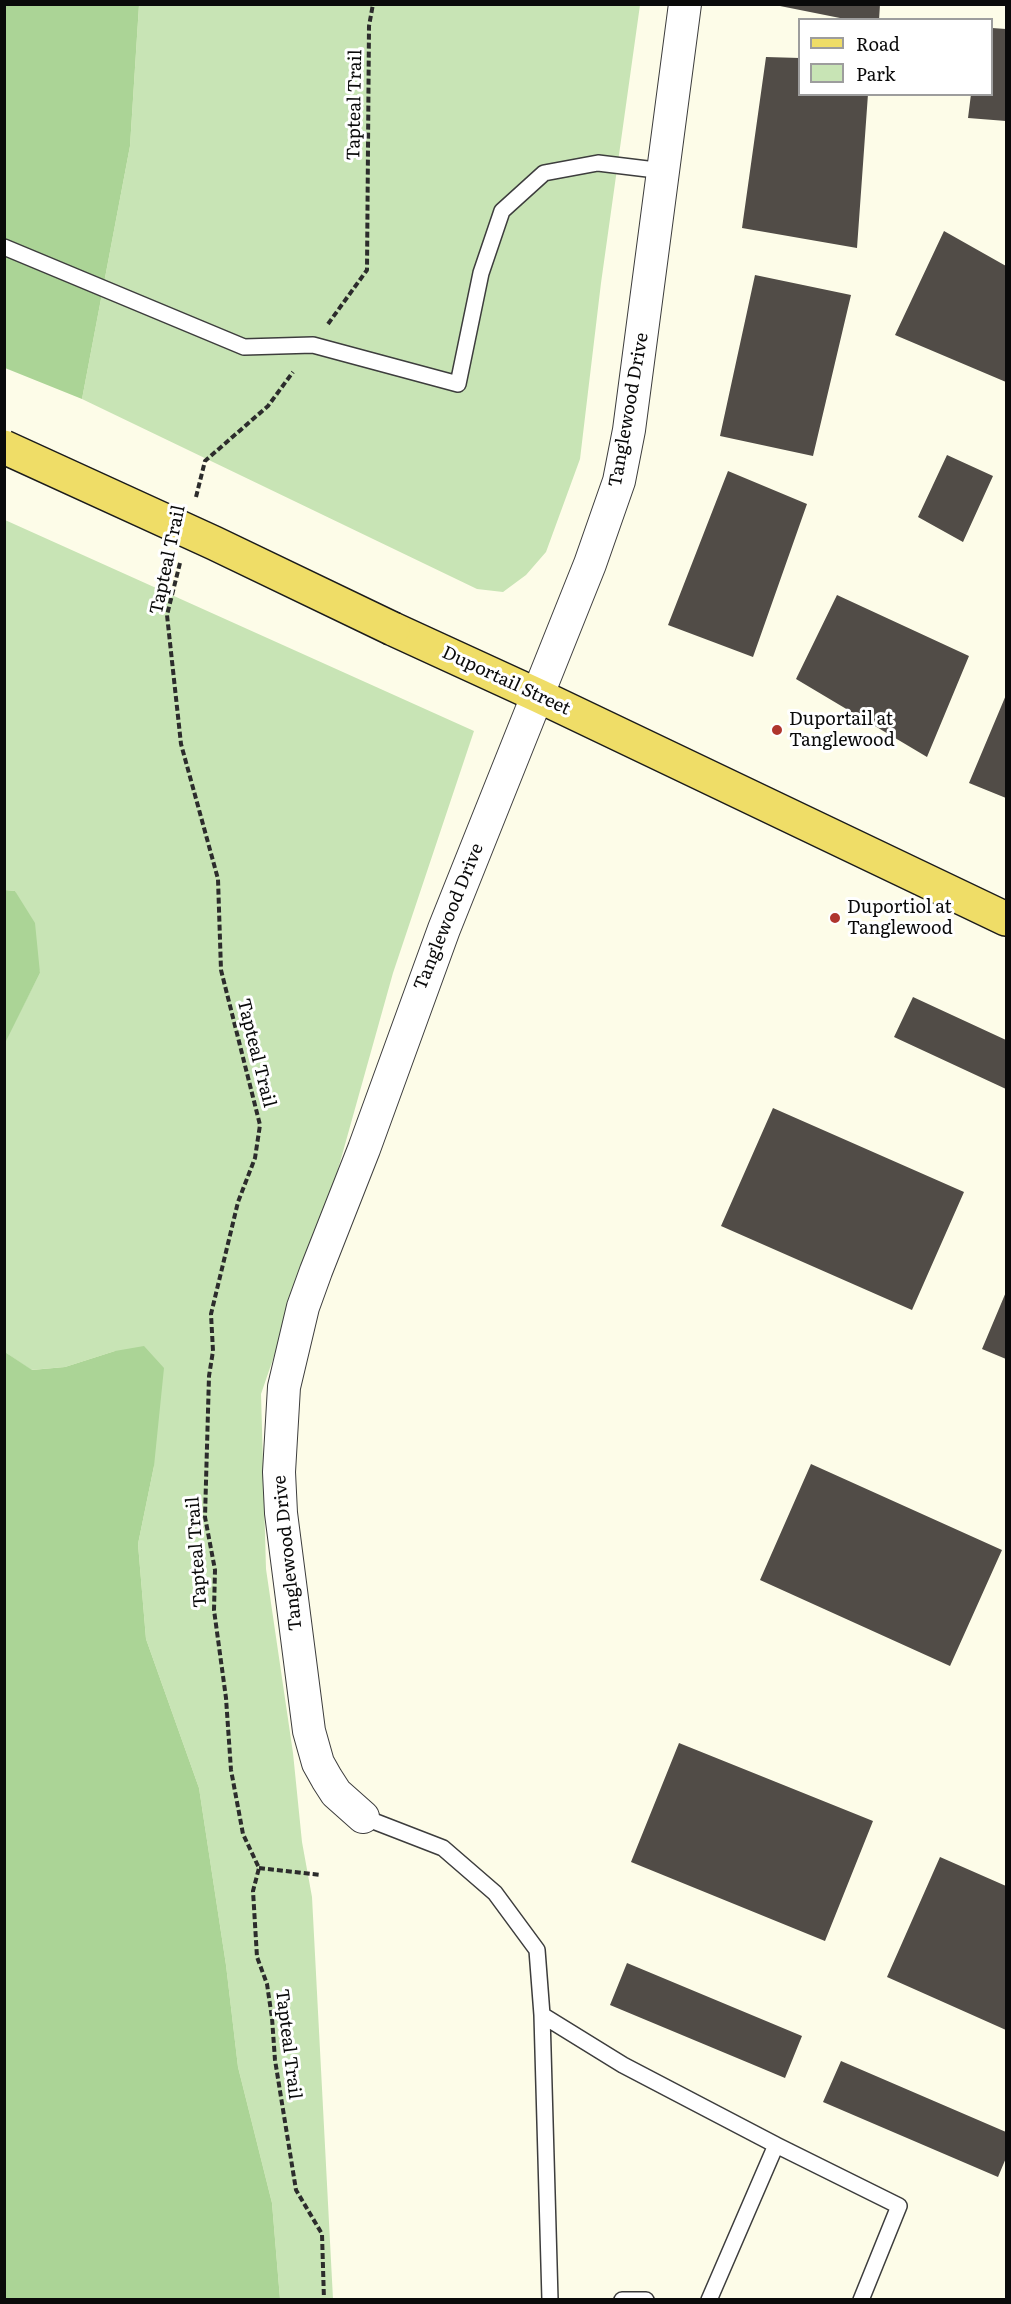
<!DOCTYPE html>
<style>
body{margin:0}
#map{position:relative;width:1011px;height:2304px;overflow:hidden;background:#fdfce8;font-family:Literata,serif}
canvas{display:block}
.frame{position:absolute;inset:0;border:6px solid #0a0a0a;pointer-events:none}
.legend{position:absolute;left:798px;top:18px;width:195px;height:78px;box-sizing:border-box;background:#fff;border:2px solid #9d9d9d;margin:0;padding:8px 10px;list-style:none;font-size:18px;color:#0a0a0a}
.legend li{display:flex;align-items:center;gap:12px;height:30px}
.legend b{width:30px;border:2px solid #9d9d9d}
</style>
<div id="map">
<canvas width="1011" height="2304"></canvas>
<div class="frame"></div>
<ul class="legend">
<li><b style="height:8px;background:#efdd67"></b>Road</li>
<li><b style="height:16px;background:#c8e4b5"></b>Park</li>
</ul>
</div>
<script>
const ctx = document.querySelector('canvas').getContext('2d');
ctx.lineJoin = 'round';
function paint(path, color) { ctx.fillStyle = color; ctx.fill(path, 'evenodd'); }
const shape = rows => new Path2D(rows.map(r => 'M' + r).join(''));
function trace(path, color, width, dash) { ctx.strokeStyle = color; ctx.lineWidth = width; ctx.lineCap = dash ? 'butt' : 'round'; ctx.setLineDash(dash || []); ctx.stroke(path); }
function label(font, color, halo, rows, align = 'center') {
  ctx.font = font + ' Literata,serif'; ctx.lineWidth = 6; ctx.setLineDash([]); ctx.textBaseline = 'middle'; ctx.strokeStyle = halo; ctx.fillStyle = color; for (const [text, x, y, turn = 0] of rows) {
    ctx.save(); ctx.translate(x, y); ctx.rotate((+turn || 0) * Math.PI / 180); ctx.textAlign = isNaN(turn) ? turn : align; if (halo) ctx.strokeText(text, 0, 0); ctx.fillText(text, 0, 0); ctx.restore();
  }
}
const green = shape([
 [139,5,640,5,601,283,580,459,546,552,526,575,503,592,477,589,82,399,130,146],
 [5,520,474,731,393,973,337,1173,261,1394,266,1569,293,1753,302,1842,312,1897,333,2299,280,2299,272,2203,238,2067,226,1965,199,1788,146,1639,138,1544,154,1466,115,1351,65,1367,31,1370,5,1352,4,1043,40,973,15,891,5,890]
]);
const forest = shape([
 [4,5,139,5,130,146,82,399,5,368],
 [5,890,15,891,35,923,40,973,5,1043],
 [144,1346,164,1368,154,1466,138,1544,146,1639,199,1788,226,1965,238,2067,272,2203,280,2299,5,2299,5,1352,32,1370,65,1367,115,1351]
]);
const building = shape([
 [770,4,880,4,879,20,850,20],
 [992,28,1006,29,1006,121,968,118,971,94,992,94],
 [766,57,800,58,800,94,868,94,857,248,742,228],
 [944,231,1006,266,1006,382,895,335],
 [755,275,851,295,813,456,720,436],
 [947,455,993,476,963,542,918,517],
 [728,471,807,504,753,657,668,625],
 [837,595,969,656,927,757,796,679],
 [1006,695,1006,798,969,783],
 [913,997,1006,1040,1006,1089,894,1037],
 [773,1108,964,1192,912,1310,721,1226],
 [1006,1292,1006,1359,982,1349],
 [811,1464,1002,1550,950,1666,760,1580],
 [679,1743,873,1821,825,1941,631,1862],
 [940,1857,1006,1886,1006,2030,887,1977],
 [627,1963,802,2036,785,2078,610,2005],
 [841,2061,1006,2132,1006,2158,998,2177,823,2102]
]);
const path = shape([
 [328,324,367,270,369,26,373,4],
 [196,497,205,461,268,406,293,372],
 [180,563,167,615,181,744,218,879,221,970,260,1125,255,1158,238,1202,211,1314,213,1351,209,1376,205,1517,215,1570,214,1610,226,1698,231,1770,243,1834,259,1868,253,1891,257,1957,267,1984,272,2018,275,2060,296,2190,322,2234,324,2300],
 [259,1868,321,1875]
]);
const service = shape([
 [4,247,244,347,313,345,458,384,481,273,502,211,544,173,598,163,664,171],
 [363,1817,443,1848,495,1893,537,1950,542,2015,550,2300],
 [542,2015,623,2065,776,2145,709,2300],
 [776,2145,899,2206,861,2300],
 [622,2300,646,2300]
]);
const minor = shape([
 [363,1817,336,1793,327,1779,318,1763,309,1731,281,1513,279,1472,284,1387,303,1307,316,1271,364,1149,444,929,590,564,619,481,629,430,685,4]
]);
const primary = shape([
 [393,629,539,696,1006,919]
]);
const primaryBridge = shape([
 [4,447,214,543,393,629]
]);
const markers = [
 [777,730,6,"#af352d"],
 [835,918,6,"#af352d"]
];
const streetNames = [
 ["Tapteal Trail",355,105,-89],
 ["Tanglewood Drive",629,410,-80],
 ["Tapteal Trail",168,560,-78],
 ["Duportail Street",506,681,25],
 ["Tanglewood Drive",449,917,-68],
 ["Tapteal Trail",256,1053,76],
 ["Tapteal Trail",197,1552,-94],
 ["Tanglewood Drive",288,1553,-96],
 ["Tapteal Trail",288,2044,83]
];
const poiNames = [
 ["Duportail at",789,720],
 ["Tanglewood",789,741],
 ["Duportiol at",847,908],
 ["Tanglewood",847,929]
];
paint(green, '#c8e4b5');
paint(forest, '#abd496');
paint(building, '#514c47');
trace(service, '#3d3d3d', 18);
trace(minor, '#3d3d3d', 34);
trace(primary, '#1b1b1b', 36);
trace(path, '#2c2c2c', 4, [6, 3]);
trace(service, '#fff', 15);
trace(minor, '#fff', 32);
trace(primary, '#efdd67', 33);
trace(primaryBridge, '#1b1b1b', 36, []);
trace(primaryBridge, '#efdd67', 33);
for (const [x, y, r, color] of markers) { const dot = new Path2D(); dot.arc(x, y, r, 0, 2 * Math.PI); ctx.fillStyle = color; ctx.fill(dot); trace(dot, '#fff', 2); }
label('18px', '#0a0a0a', '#fff', streetNames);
label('18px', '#0a0a0a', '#fff', poiNames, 'left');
</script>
